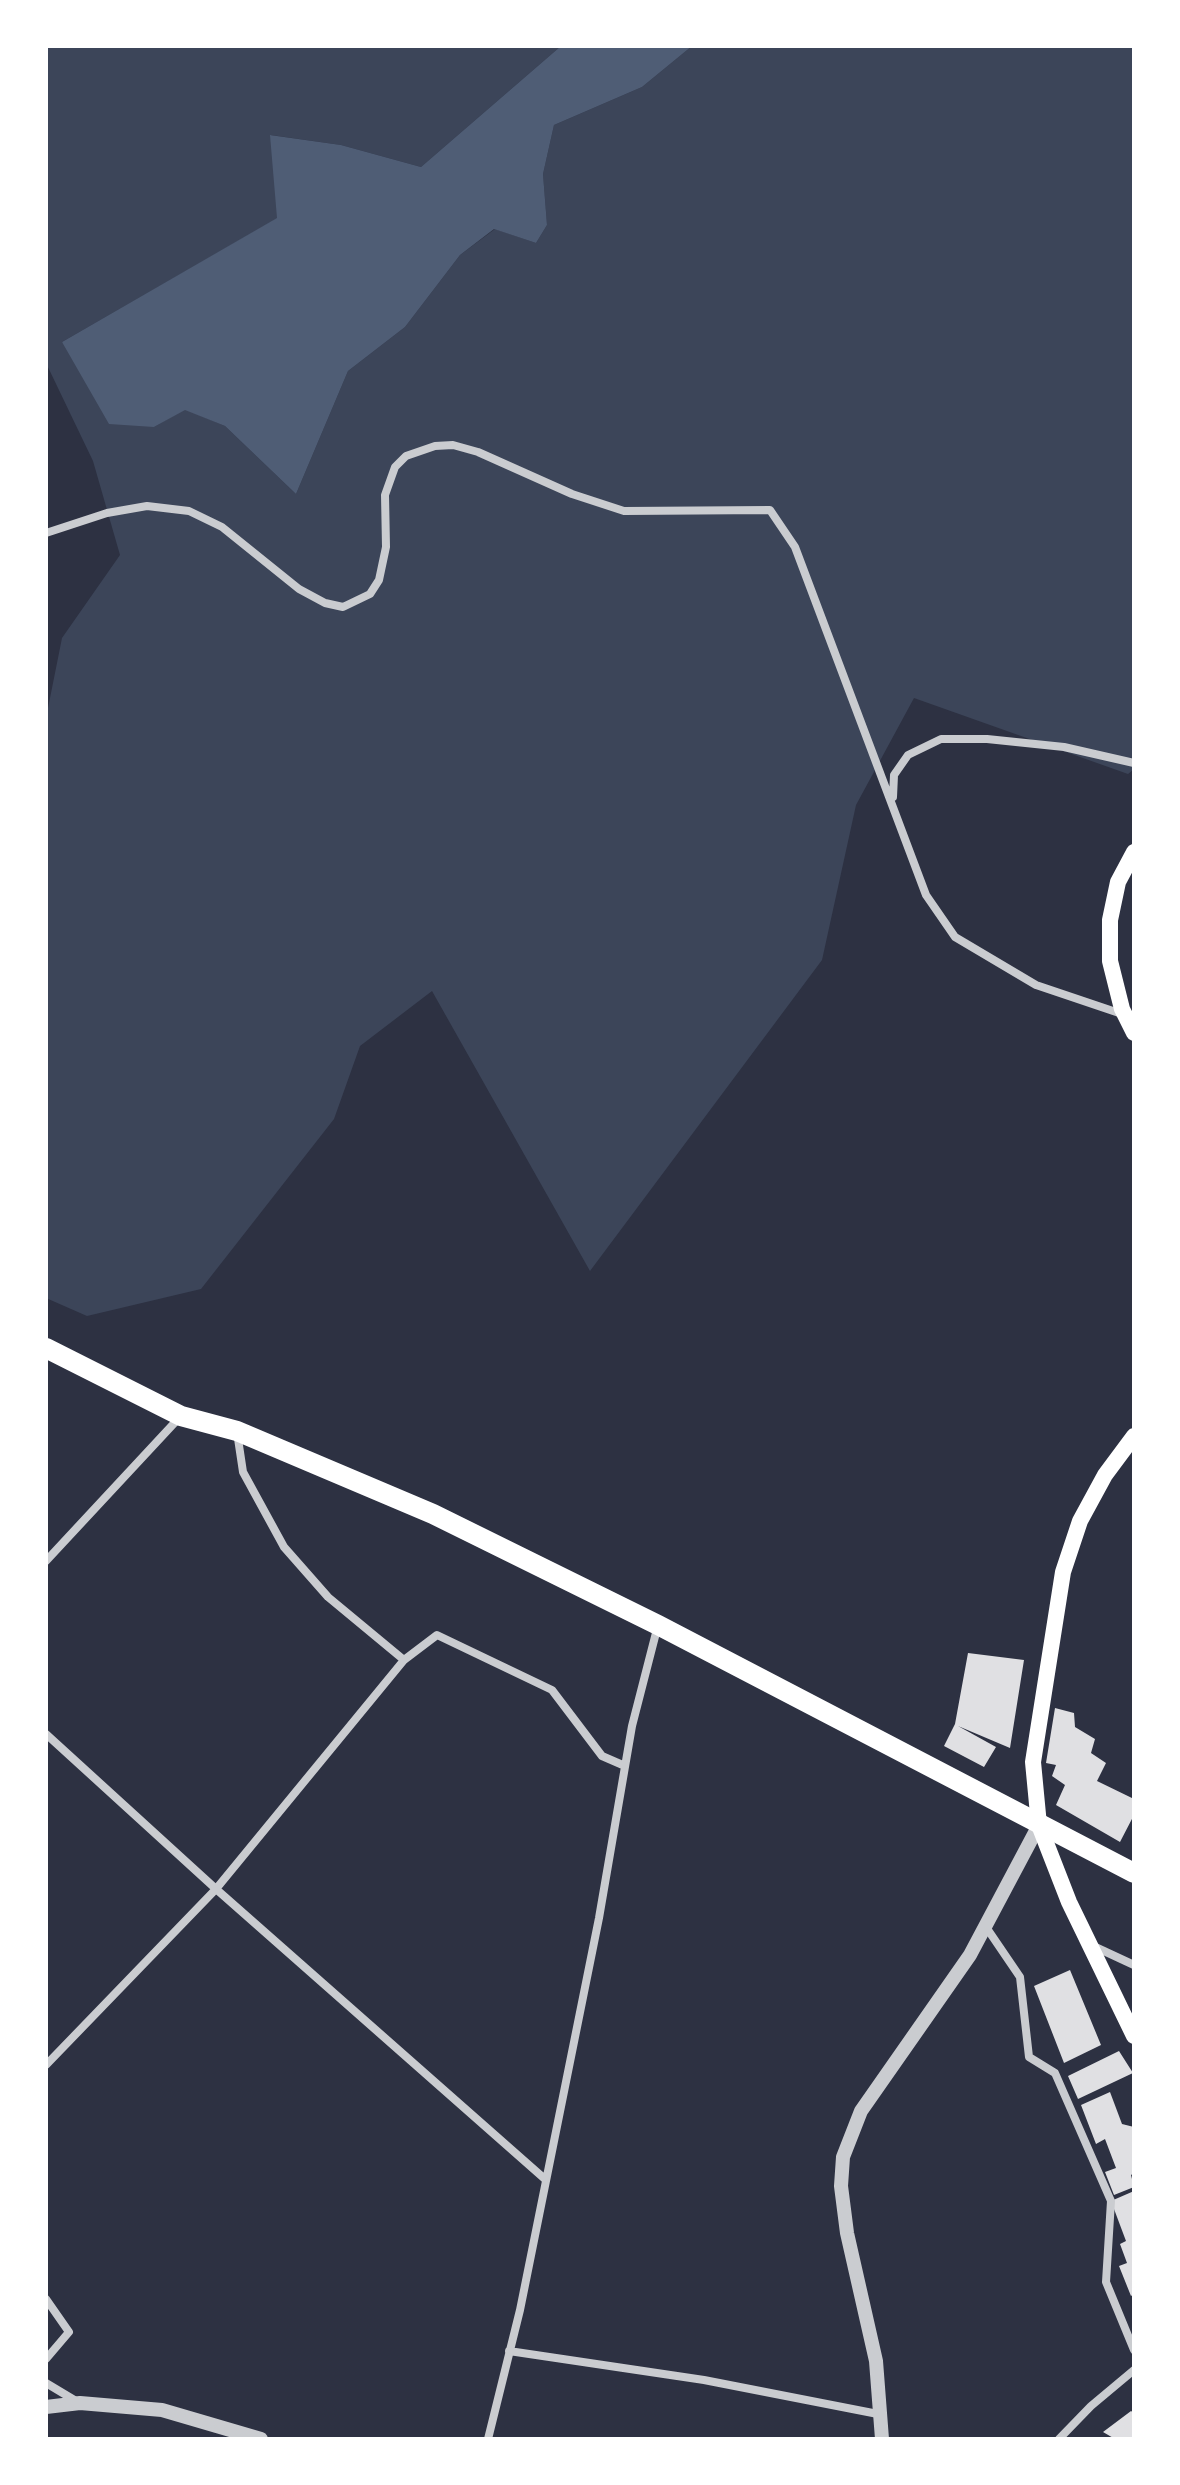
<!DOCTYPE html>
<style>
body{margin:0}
#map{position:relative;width:1180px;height:2485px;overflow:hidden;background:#2d3142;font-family:Signika,sans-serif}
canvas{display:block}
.frame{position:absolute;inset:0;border:48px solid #fff;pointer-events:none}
</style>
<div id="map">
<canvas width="1180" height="2485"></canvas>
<div class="frame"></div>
</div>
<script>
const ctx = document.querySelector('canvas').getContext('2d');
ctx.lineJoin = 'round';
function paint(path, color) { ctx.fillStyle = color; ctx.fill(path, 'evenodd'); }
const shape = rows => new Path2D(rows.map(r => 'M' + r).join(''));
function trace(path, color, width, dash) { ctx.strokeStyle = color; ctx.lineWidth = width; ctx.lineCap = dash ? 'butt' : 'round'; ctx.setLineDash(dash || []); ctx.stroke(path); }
const green = shape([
 [46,46,561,46,421,167,341,145,271,135,278,218,62,342,154,427,185,409,225,426,296,494,348,371,405,327,460,255,495,229,536,243,547,225,543,174,554,125,642,87,692,46,1134,46,1134,769,1128,774,914,698,856,805,822,960,590,1271,432,991,360,1046,334,1119,201,1289,87,1316,46,1298,46,718,62,638,120,555,93,461,46,363]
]);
const water = shape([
 [561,46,692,46,642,87,554,125,543,174,547,225,536,243,494,229,460,255,405,327,348,371,296,494,225,426,185,410,154,427,109,424,62,342,277,218,270,135,341,145,421,167]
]);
const building = shape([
 [968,1653,1024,1660,1010,1748,958,1726,996,1747,984,1767,944,1746,955,1724],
 [1055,1708,1074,1713,1075,1727,1095,1739,1091,1753,1106,1763,1097,1781,1134,1799,1134,1815,1120,1842,1056,1805,1065,1785,1052,1776,1056,1765,1046,1763],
 [1070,1970,1101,2045,1064,2063,1034,1986],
 [1119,2051,1133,2073,1078,2099,1068,2076],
 [1110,2092,1122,2124,1134,2127,1134,2173,1131,2175,1134,2187,1114,2195,1105,2172,1116,2168,1105,2139,1096,2144,1081,2105],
 [1134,2191,1134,2294,1131,2296,1119,2266,1127,2263,1120,2244,1126,2241,1111,2201],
 [1131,2411,1134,2413,1134,2439,1115,2439,1103,2432]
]);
const minor = shape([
 [46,533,107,513,147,506,189,511,222,527,299,589,325,603,343,607,370,594,379,580,386,547,385,495,395,467,406,456,435,446,453,445,478,452,572,494,624,511,770,510,795,547,926,895,955,937,1036,985,1122,1014],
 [893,797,894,775,908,755,941,739,987,739,1064,747,1134,763],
 [237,1432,243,1472,284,1547,328,1597,404,1660],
 [46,1561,179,1418],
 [46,1734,216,1889,546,2180],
 [986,1927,1020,1977,1029,2057,1055,2073,1111,2201,1106,2282,1134,2350],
 [1091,1945,1134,1965],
 [46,2065,216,1889,404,1660,437,1635,552,1690,602,1756,625,1766],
 [46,2299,69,2332,46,2359],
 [509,2351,704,2380,883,2415],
 [46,2383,76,2401],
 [488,2439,520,2310,599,1918,632,1726,658,1625],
 [1059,2439,1091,2406,1134,2370]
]);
const tertiary = shape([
 [46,2407,80,2403,162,2410,261,2439],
 [882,2439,876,2361,847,2233,841,2186,843,2157,861,2111,970,1955,1039,1825]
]);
const secondary = shape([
 [1134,852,1118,882,1110,920,1110,961,1122,1009,1134,1033],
 [1134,1436,1105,1475,1080,1521,1063,1572,1033,1762,1039,1825,1069,1902,1134,2036]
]);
const primary = shape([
 [46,1348,181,1416,237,1431,433,1514,658,1625,1134,1873]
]);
paint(green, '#3c4559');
paint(water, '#4f5d75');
paint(building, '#e0e0e3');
trace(minor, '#caccd0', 8);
trace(tertiary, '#caccd0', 14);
trace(secondary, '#fff', 16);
trace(primary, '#fff', 20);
</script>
